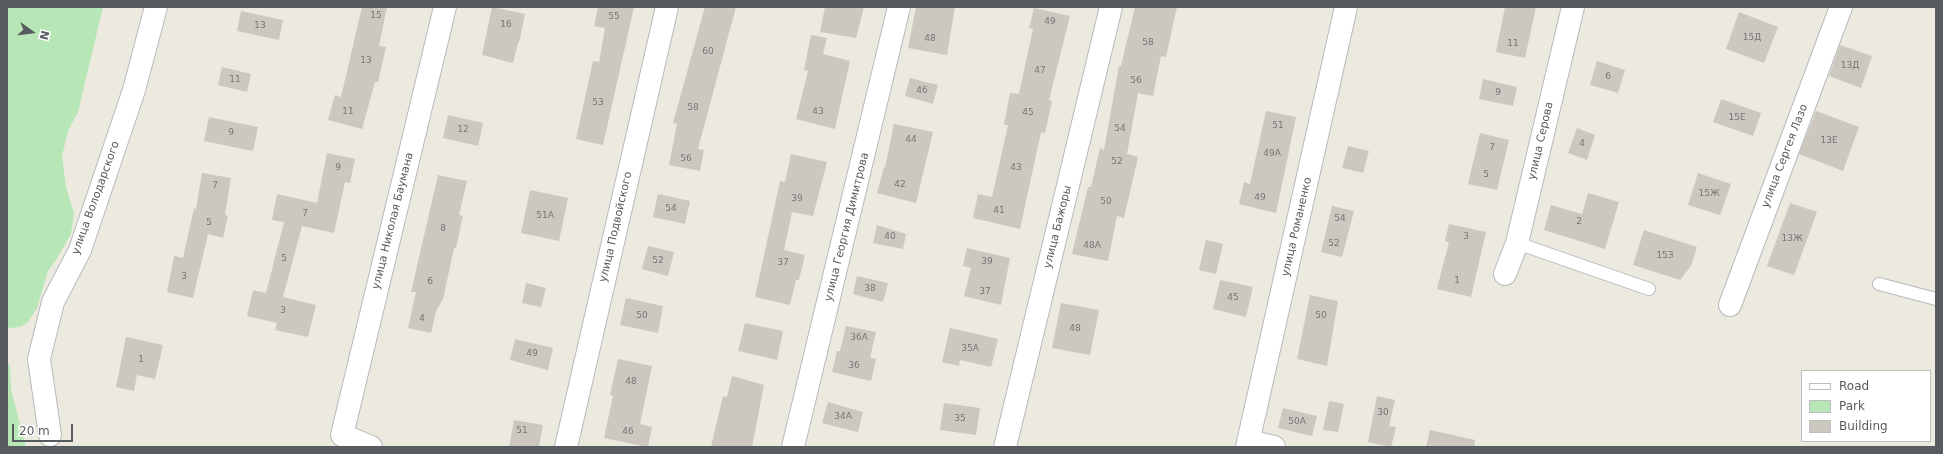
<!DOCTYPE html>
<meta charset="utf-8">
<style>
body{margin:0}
#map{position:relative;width:1943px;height:454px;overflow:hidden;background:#ece9de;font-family:"DejaVu Sans",sans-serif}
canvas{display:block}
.frame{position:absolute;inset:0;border:8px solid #575c61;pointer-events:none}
.legend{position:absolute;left:1801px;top:370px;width:130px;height:72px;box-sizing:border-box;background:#fff;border:1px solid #bcbec0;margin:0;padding:5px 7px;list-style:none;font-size:12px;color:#575c61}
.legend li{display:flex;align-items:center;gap:8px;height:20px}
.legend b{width:20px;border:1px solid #bcbec0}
.north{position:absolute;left:12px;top:12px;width:40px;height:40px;-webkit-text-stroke:3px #fff;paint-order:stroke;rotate:104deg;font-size:11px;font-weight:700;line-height:16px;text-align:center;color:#575c61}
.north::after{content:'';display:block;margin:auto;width:14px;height:18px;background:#575c61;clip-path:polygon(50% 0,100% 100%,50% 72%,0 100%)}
.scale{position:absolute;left:12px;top:424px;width:61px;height:18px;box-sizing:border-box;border:2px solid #575c61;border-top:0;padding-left:5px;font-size:12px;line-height:14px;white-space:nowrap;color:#575c61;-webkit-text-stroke:3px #fff;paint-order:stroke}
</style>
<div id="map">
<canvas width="1943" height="454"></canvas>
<div class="frame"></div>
<ul class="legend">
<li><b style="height:5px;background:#fff"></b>Road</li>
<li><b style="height:11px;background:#b8e7b7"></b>Park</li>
<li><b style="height:11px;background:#ccc7bf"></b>Building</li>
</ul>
<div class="north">N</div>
<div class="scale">20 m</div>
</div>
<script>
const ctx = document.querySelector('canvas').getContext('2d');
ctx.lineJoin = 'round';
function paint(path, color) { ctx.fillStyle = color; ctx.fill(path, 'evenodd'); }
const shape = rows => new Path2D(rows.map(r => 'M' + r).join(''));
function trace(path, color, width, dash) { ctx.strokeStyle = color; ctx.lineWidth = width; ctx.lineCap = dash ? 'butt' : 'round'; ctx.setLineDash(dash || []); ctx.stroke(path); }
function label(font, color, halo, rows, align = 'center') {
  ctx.font = font + ' "DejaVu Sans",sans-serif'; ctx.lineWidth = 3; ctx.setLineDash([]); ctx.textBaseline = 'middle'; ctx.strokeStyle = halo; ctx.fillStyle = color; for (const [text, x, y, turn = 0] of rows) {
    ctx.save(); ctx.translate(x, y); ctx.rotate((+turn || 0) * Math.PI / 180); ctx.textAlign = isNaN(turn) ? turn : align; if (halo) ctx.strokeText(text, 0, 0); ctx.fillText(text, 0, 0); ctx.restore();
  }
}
const green = shape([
 [7,7,103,7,78,112,68,131,62,156,66,187,74,213,71,234,56,260,48,271,37,308,28,322,20,327,10,328,7,327],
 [7,361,10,367,11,389,26,447,7,447]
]);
const building = shape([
 [362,7,387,7,379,46,386,47,378,82,375,82,362,129,328,120,335,95,341,97],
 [492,7,525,14,519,43,518,43,513,63,482,55],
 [598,7,634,7,603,145,576,139,593,61,599,62,605,28,594,26],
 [705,7,736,7,698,149,704,150,700,171,669,165,677,124,673,123],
 [825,7,864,7,856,38,820,32],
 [916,7,955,7,947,55,908,48],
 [1135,7,1177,7,1166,57,1161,56,1153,96,1138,93,1127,154,1138,157,1124,218,1117,216,1108,261,1072,254,1088,187,1091,187,1100,148,1104,150,1119,66,1121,66],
 [1505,7,1536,7,1525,58,1496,52],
 [1034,8,1070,16,1049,100,1052,101,1045,133,1041,132,1020,229,973,218,978,194,992,197,1008,125,1004,125,1010,93,1019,94,1033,29,1029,28],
 [241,11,283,20,279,40,237,31],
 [1739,12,1778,27,1764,63,1726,49],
 [811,35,827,38,823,54,850,61,835,129,796,119,808,71,804,70],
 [1840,45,1872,56,1861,88,1829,76],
 [1597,61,1625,70,1618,93,1590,85],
 [222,67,251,74,247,92,218,85],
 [910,78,938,85,933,104,905,96],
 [1483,79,1517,87,1513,106,1479,99],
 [1721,99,1761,113,1753,136,1713,122],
 [1266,111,1296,117,1276,213,1239,204,1244,182,1250,184],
 [1816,111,1859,127,1843,171,1799,154],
 [448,115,483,123,478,146,443,138],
 [209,117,258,127,253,151,204,141],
 [894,124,933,132,916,203,877,193,884,167,885,168],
 [1577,128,1595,135,1587,160,1568,153],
 [1480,133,1509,140,1497,190,1468,184],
 [1348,146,1369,151,1363,173,1342,168],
 [327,153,355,159,350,183,345,182,334,233,302,226,283,297,316,305,308,337,275,330,277,323,247,316,253,290,266,293,284,222,272,220,277,194,317,203],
 [791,154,827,162,813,216,792,212,784,250,805,255,799,280,796,280,790,305,755,297,780,181,785,182],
 [202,173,231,178,225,215,228,216,223,238,208,234,193,298,167,292,174,256,183,258,194,208,196,209],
 [1698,173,1731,184,1720,215,1688,205],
 [438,175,467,181,459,215,463,216,456,248,454,248,443,299,436,311,431,333,408,328,416,292,411,292],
 [530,190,568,198,559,241,521,233],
 [1588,193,1619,202,1605,249,1544,230,1551,205,1582,214],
 [658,194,690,201,685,224,653,217],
 [1790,203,1817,212,1794,275,1767,266],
 [1332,206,1354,211,1342,257,1321,252],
 [1449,224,1486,232,1471,297,1437,289,1449,242,1445,241],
 [877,225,906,234,903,249,873,243],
 [1644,230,1697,247,1691,266,1680,280,1633,265],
 [1206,240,1223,244,1216,274,1199,270],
 [648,246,674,252,668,276,642,269],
 [967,248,1010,258,1001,305,964,296,971,268,963,266],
 [857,276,888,283,883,302,853,294],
 [1220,280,1253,287,1246,317,1213,309],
 [526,283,546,288,541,307,522,303],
 [1310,295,1338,301,1327,366,1297,359],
 [626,298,663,306,658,333,620,325],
 [1061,303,1099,310,1090,355,1052,348],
 [745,323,783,331,777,360,738,351],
 [846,326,876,332,870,358,876,359,871,381,832,372,837,351,840,351],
 [950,328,998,339,991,367,960,360,959,366,942,362],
 [126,337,163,345,155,379,137,375,134,391,116,387],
 [515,339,553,348,548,370,510,360],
 [618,359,652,366,640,424,652,427,648,447,604,438,613,396,610,395],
 [732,376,764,385,752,447,711,447,723,396,727,397],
 [1377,396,1395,400,1389,426,1396,427,1391,447,1368,442],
 [1329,401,1344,404,1338,432,1323,430],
 [828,402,863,412,858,432,822,423],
 [944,403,980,408,976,435,940,430],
 [1283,408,1317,416,1312,436,1278,428],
 [514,420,543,425,539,447,509,447],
 [1430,430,1475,440,1474,447,1426,447]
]);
const lane = shape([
 [1517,243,1649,289],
 [1879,284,1936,299]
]);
const street = shape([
 [1505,274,1517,243,1573,7],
 [1730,305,1841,7],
 [50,435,39,359,53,302,80,250,134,90,156,7],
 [1249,441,1274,447],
 [371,447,342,435,445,7],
 [566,447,667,7],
 [793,447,899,7],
 [1005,447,1111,7],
 [1247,447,1346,7]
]);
const numberNames = [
 ["15",376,16],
 ["55",614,17],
 ["49",1050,22],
 ["16",506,25],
 ["13",260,26],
 ["15Д",1752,38],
 ["48",930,39],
 ["58",1148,43],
 ["11",1513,44],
 ["60",708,52],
 ["13",366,61],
 ["13Д",1850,66],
 ["47",1040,71],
 ["6",1608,77],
 ["11",235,80],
 ["56",1136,81],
 ["46",922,91],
 ["9",1498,93],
 ["53",598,103],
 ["58",693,108],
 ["11",348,112],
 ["43",818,112],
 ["45",1028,113],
 ["15Е",1737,118],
 ["51",1278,126],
 ["54",1120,129],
 ["12",463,130],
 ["9",231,133],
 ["44",911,140],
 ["13Е",1829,141],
 ["4",1582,144],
 ["7",1492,148],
 ["49А",1272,154],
 ["56",686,159],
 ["52",1117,162],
 ["9",338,168],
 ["43",1016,168],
 ["5",1486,175],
 ["42",900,185],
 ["7",215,186],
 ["15Ж",1709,194],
 ["49",1260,198],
 ["39",797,199],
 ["50",1106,202],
 ["54",671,209],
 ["41",999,211],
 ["7",305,214],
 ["51А",545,216],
 ["54",1340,219],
 ["2",1579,222],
 ["5",209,223],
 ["8",443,229],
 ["40",890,237],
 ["3",1466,237],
 ["13Ж",1792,239],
 ["52",1334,244],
 ["48А",1092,246],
 ["15З",1665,256],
 ["5",284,259],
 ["52",658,261],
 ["39",987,262],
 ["37",783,263],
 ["3",184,277],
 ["1",1457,281],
 ["6",430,282],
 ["38",870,289],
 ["37",985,292],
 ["45",1233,298],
 ["3",283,311],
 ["50",642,316],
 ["50",1321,316],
 ["4",422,319],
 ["48",1075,329],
 ["36А",859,338],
 ["35А",970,349],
 ["49",532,354],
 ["1",141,360],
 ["36",854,366],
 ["48",631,382],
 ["30",1383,413],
 ["34А",843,417],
 ["35",960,419],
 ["50А",1297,422],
 ["51",522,431],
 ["46",628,432]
];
const streetNames = [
 ["улица Серова",1541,141,-77],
 ["улица Сергея Лазо",1785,156,-69],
 ["улица Володарского",96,198,-70],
 ["улица Николая Баумана",393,221,-76],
 ["улица Подвойского",616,227,-77],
 ["улица Георгия Димитрова",847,227,-76],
 ["улица Бажоры",1058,227,-76],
 ["улица Романенко",1297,227,-77]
];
paint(green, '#b8e7b7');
paint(building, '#ccc7bf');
trace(lane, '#b6babf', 14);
trace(street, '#b6babf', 24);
trace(lane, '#fff', 12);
trace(street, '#fff', 22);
label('9px', '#747778', null, numberNames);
label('11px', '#575c61', '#fff', streetNames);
</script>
